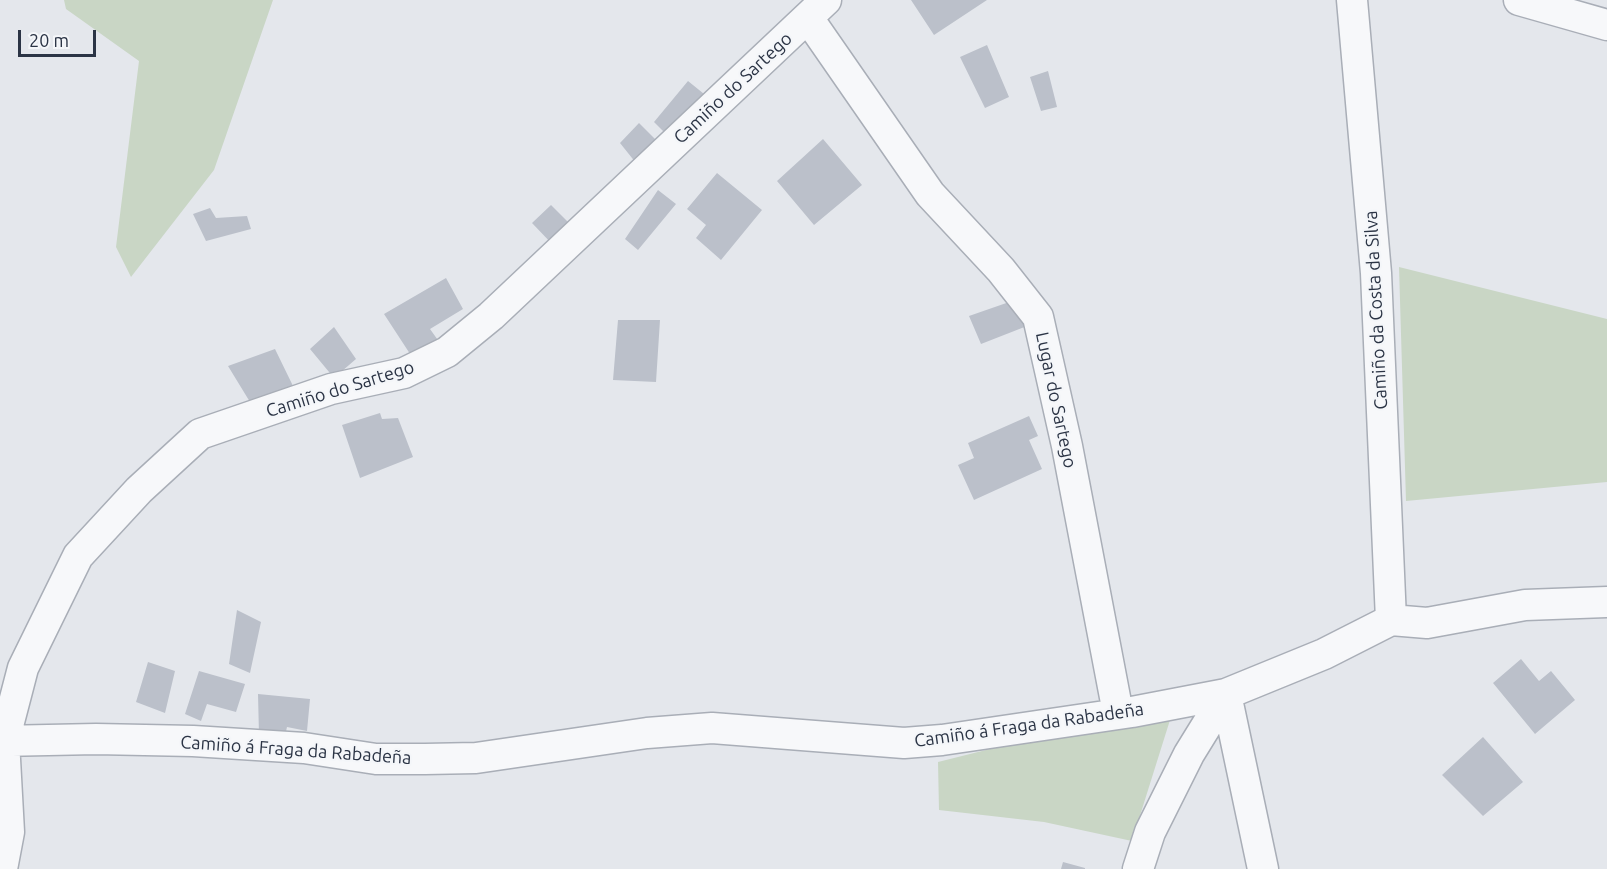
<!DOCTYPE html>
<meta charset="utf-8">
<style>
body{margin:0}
#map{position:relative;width:1607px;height:869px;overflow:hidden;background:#e4e7ec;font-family:Ubuntu,sans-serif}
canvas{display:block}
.scale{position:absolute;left:18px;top:30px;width:78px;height:27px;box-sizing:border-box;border:3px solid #2b3445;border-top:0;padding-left:8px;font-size:18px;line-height:21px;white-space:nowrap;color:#2b3445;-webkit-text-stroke:4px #f4f6f9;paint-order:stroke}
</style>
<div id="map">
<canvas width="1607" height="869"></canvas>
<div class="scale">20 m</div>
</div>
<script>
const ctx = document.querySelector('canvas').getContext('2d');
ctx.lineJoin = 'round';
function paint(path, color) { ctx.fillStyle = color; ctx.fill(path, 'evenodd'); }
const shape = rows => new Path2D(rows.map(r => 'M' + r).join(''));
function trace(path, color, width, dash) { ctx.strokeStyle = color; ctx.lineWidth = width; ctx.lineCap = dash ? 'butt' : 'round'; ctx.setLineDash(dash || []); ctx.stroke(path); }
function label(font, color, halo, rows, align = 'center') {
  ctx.font = font + ' Ubuntu,sans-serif'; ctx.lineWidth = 4.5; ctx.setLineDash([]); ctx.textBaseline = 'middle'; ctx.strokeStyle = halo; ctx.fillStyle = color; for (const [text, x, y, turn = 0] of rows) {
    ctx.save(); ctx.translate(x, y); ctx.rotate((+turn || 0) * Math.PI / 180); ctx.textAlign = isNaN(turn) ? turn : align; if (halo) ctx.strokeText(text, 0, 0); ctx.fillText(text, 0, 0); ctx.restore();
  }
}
const green = shape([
 [64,0,273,0,214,170,131,277,116,247,139,61,66,9],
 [1399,267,1607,319,1607,482,1406,501],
 [1170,720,1132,841,1044,822,939,810,938,762,1034,738]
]);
const building = shape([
 [911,0,987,0,934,35],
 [987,45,1009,97,985,108,960,57],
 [1048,71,1057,107,1041,111,1030,77],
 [688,81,709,98,670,138,654,122],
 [639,123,658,142,636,163,620,143],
 [823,139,862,185,814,225,777,181],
 [717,173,762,210,721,260,696,238,706,225,687,209],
 [658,190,676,204,638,250,625,239],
 [551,205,572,226,554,246,532,223],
 [210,208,216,218,247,216,251,229,206,241,193,214],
 [446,278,463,309,430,329,440,343,414,360,384,314],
 [1015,300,1027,326,981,344,969,316],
 [618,320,660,320,656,382,613,380],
 [334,327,356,359,334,378,310,349],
 [275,349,293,386,250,402,228,366],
 [380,413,382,419,398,418,413,457,360,478,342,425],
 [1029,416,1038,436,1029,440,1042,469,974,500,958,465,974,458,968,443],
 [237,610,261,622,250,673,229,664],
 [1521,659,1539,681,1551,671,1575,700,1535,734,1493,683],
 [148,662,175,671,165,713,136,702],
 [199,671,245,684,236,712,207,704,201,721,185,714],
 [258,694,310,699,307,731,287,727,284,740,259,735],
 [1483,737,1523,782,1483,816,1442,775],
 [1063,862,1085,868,1085,869,1061,869]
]);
const minor = shape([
 [1352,0,1376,273,1391,620],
 [1519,0,1607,25],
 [808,18,930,194,1001,270,1038,317,1067,446,1118,713],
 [1226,694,1263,869],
 [0,741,96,739,193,741,304,748,376,759,425,759,476,758,647,733,712,728,904,743,942,740,1132,712,1226,694,1324,654,1391,620,1427,623,1525,605,1607,602],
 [2,869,9,832,4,741,23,668,78,556,139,490,200,434,331,389,404,373,447,352,491,316,826,0],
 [1138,869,1150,832,1189,754,1226,694]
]);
const streetNames = [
 ["Camiño do Sartego",733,88,-43],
 ["Camiño da Costa da Silva",1376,310,-93],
 ["Camiño do Sartego",340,389,-17],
 ["Lugar do Sartego",1056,400,78],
 ["Camiño á Fraga da Rabadeña",1029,725,-8],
 ["Camiño á Fraga da Rabadeña",296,750,4]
];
paint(green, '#c9d6c5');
paint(building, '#bbc0ca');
trace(minor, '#a9aeb7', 33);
trace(minor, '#f7f8fa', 30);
label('18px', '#2b3445', '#f4f6f9', streetNames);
</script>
